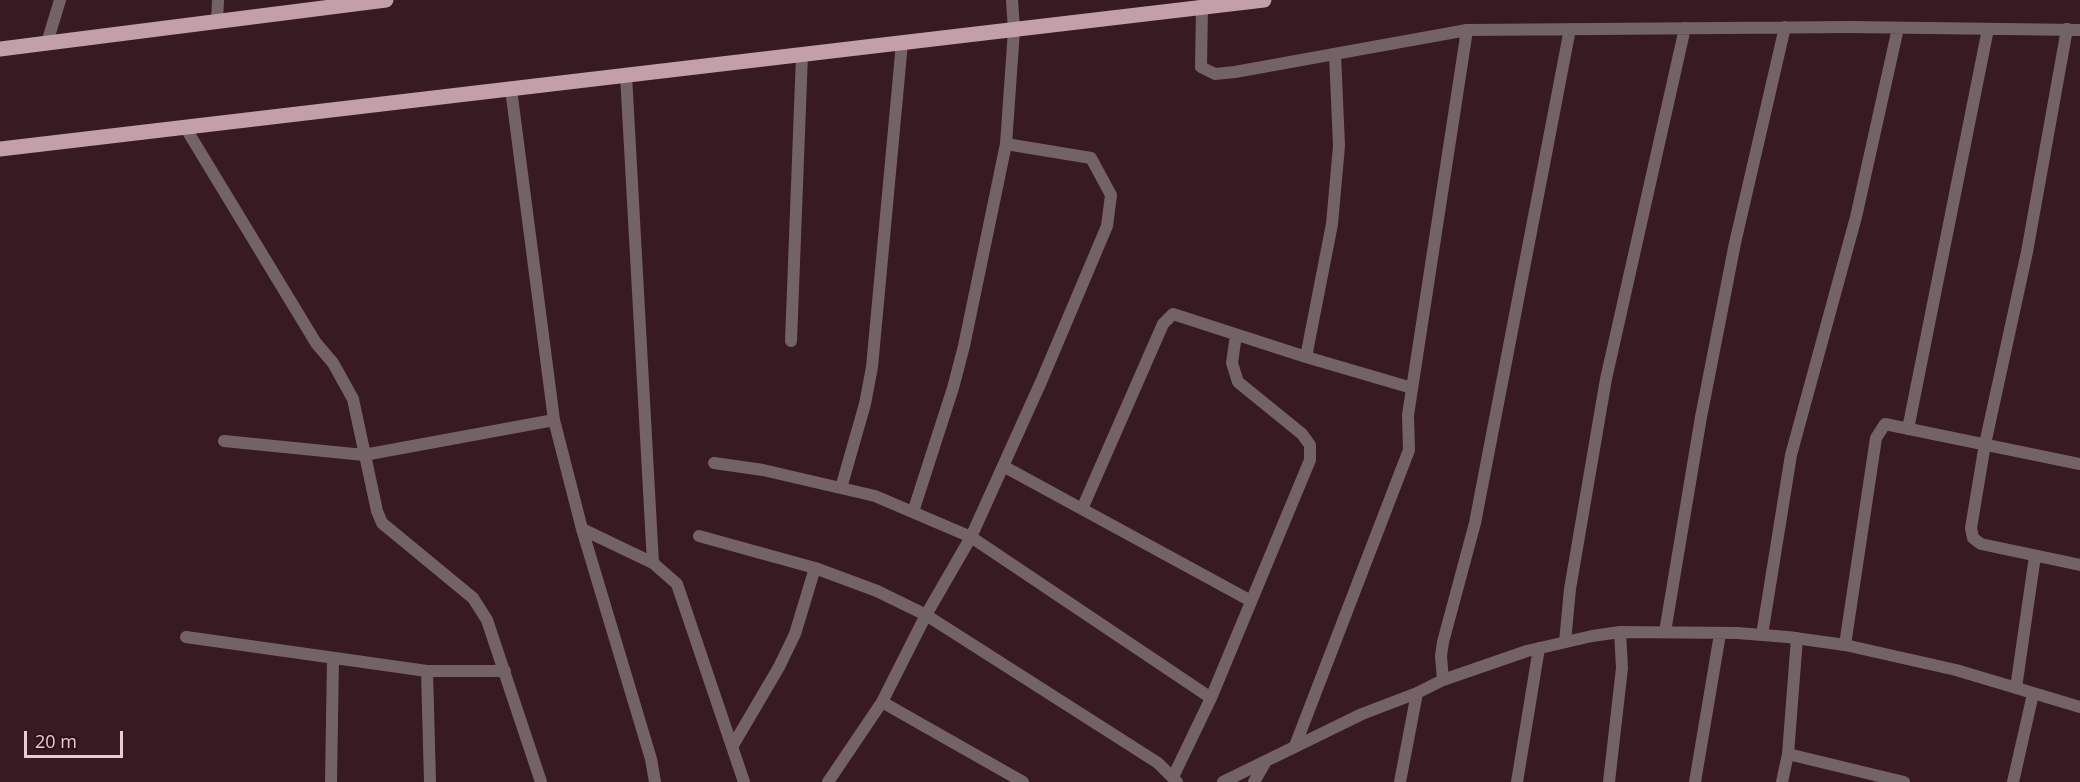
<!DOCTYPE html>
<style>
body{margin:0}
#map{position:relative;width:2080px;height:782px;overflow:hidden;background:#381a22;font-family:"Open Sans",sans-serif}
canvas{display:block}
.scale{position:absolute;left:24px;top:731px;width:99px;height:27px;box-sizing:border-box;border:3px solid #e3ced2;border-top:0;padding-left:8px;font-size:18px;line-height:21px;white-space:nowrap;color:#e3ced2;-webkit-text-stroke:4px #2e1018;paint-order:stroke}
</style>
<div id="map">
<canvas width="2080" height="782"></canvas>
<div class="scale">20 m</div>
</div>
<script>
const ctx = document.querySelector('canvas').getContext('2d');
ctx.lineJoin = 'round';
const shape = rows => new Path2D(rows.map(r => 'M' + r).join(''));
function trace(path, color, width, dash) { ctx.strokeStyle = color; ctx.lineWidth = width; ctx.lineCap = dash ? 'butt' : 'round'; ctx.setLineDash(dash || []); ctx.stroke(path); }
const street = shape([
 [1202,8,1201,67,1215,74,1235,72,1467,30,1850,27,2080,30],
 [217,21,218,0],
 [2067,29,2027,252,1985,444,1971,528,1973,538,1981,544,2080,565],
 [47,43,60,0],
 [626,75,653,563],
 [511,89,554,420,582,529,651,759,655,782],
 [185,127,316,343,333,363,353,399,377,511,382,523,473,598,487,620,541,782],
 [791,341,802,55],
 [1306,357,1332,224,1339,146,1335,54],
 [1908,429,1988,29],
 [224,441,364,455,554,420],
 [714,463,763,470,875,496,971,537,1211,698],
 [1003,466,1251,601],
 [841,488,865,404,872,367,902,43],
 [1082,509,1163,324,1173,314,1306,357,1412,388],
 [913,512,953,388,964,346,1006,144,1014,30,1012,0],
 [582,529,653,563,677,584,744,782],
 [699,536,815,568,877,591,926,615,1158,763,1177,782],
 [1665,632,1701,417,1735,243,1785,27],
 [1762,635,1791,455,1856,217,1898,28],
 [186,637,427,671,505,671],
 [1565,642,1570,589,1606,379,1685,28],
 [1845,645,1876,438,1885,424,2080,464],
 [427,671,430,782],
 [1443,680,1441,656,1443,642,1475,523,1570,29],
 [2016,688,2035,556],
 [882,702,1023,782],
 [1295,746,1409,450,1408,415,1467,30],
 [732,747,779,667,795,634,815,568],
 [1788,754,1904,782],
 [1173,777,1211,698,1310,460,1310,445,1302,434,1238,382,1232,363,1236,335],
 [331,782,333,659],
 [828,782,882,702,926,615,971,537,1041,382,1107,226,1111,195,1091,158,1006,144],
 [1223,782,1362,714,1417,693,1443,680,1527,651,1592,636,1620,632,1737,633,1788,637,1845,645,1956,670,2080,707],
 [1254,782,1266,761],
 [1400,782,1417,693],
 [1517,782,1539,648],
 [1609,782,1622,668,1620,632],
 [1695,782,1720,634],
 [1782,782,1788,754,1797,638],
 [2013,782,2033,694]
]);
const primary = shape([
 [0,49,386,0],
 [0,149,1264,0]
]);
trace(street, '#736366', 12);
trace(primary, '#c3a0a7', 15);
</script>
